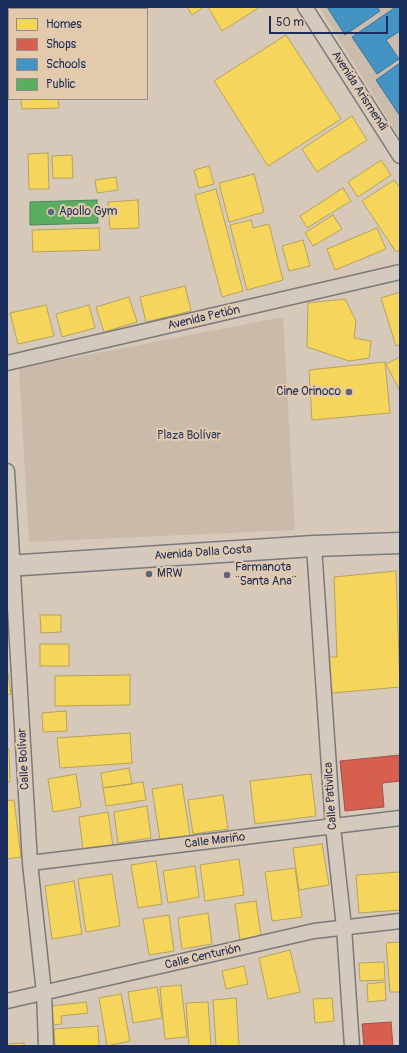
<!DOCTYPE html>
<meta charset="utf-8">
<style>
body{margin:0}
#map{position:relative;width:407px;height:1053px;overflow:hidden;background:#d7c9b9;font-family:Pangolin,sans-serif}
canvas{display:block}
.frame{position:absolute;inset:0;border:8px solid #1b2f5e;pointer-events:none}
.legend{position:absolute;left:8px;top:8px;width:140px;height:92px;box-sizing:border-box;background:#e4caac;border:1px solid #948c8d;margin:0;padding:5px 7px;list-style:none;font-size:12px;color:#1b2f5e}
.legend li{display:flex;align-items:center;gap:8px;height:20px}
.legend b{width:20px;border:1px solid #948c8d}
.scale{position:absolute;left:269px;top:16px;width:119px;height:18px;box-sizing:border-box;border:2px solid #1b2f5e;border-top:0;padding-left:5px;font-size:12px;line-height:14px;white-space:nowrap;color:#1b2f5e;-webkit-text-stroke:3px #e4caac;paint-order:stroke}
</style>
<div id="map">
<canvas width="407" height="1053"></canvas>
<div class="frame"></div>
<ul class="legend">
<li><b style="height:11px;background:#f6d55c"></b>Homes</li>
<li><b style="height:11px;background:#d6604d"></b>Shops</li>
<li><b style="height:11px;background:#4393c3"></b>Schools</li>
<li><b style="height:11px;background:#5aae61"></b>Public</li>
</ul>
<div class="scale">50 m</div>
</div>
<script>
const ctx = document.querySelector('canvas').getContext('2d');
ctx.lineJoin = 'round';
function paint(path, color) { ctx.fillStyle = color; ctx.fill(path, 'evenodd'); }
const shape = rows => new Path2D(rows.map(r => 'M' + r).join(''));
function trace(path, color, width, dash) { ctx.strokeStyle = color; ctx.lineWidth = width; ctx.lineCap = dash ? 'butt' : 'round'; ctx.setLineDash(dash || []); ctx.stroke(path); }
function label(font, color, halo, rows, align = 'center') {
  ctx.font = font + ' Pangolin,sans-serif'; ctx.lineWidth = 4; ctx.setLineDash([]); ctx.textBaseline = 'middle'; ctx.strokeStyle = halo; ctx.fillStyle = color; for (const [text, x, y, turn = 0] of rows) {
    ctx.save(); ctx.translate(x, y); ctx.rotate((+turn || 0) * Math.PI / 180); ctx.textAlign = isNaN(turn) ? turn : align; if (halo) ctx.strokeText(text, 0, 0); ctx.fillText(text, 0, 0); ctx.restore();
  }
}
const built = shape([
 [319,7,400,7,400,138]
]);
const green = shape([
 [283,317,295,530,29,542,19,368]
]);
const homes = shape([
 [42,7,80,7,81,9,44,9,42,7],
 [187,7,204,7,192,15,187,7],
 [208,7,260,7,222,31,208,7],
 [286,35,341,119,268,166,214,81,286,35],
 [21,99,58,99,59,108,22,109,21,99],
 [352,116,367,140,317,172,302,149,352,116],
 [48,153,49,189,29,189,28,154,48,153],
 [72,155,73,178,53,178,52,156,72,155],
 [381,160,391,175,358,197,348,182,381,160],
 [209,166,214,184,199,188,194,170,209,166],
 [254,174,264,212,229,222,219,183,254,174],
 [116,177,118,190,97,193,95,180,116,177],
 [394,180,400,188,400,250,396,252,362,201,394,180],
 [343,188,351,201,307,228,300,216,343,188],
 [216,189,243,291,222,297,195,195,216,189],
 [138,200,139,228,110,229,108,202,138,200],
 [333,215,342,229,313,246,305,233,333,215],
 [251,220,253,228,269,224,283,280,247,290,230,225,251,220],
 [99,228,100,250,33,252,32,230,99,228],
 [377,228,386,249,335,270,327,249,377,228],
 [303,240,310,266,289,271,282,246,303,240],
 [185,286,191,311,146,322,140,297,185,286],
 [400,292,400,345,396,346,381,298,400,292],
 [129,297,137,322,104,332,96,307,129,297],
 [345,299,356,321,354,338,371,341,369,358,349,361,307,347,308,303,345,299],
 [46,305,54,336,18,344,10,313,46,305],
 [89,305,95,328,62,337,56,314,89,305],
 [400,357,400,391,386,364,400,357],
 [385,362,390,413,312,420,309,370,385,362],
 [396,571,400,687,332,693,327,657,337,657,334,577,396,571],
 [40,615,61,615,61,632,41,633,40,615],
 [40,644,69,644,69,666,40,666,40,644],
 [7,666,11,694,7,695,7,666],
 [130,675,130,705,55,706,55,676,130,675],
 [66,711,67,731,43,732,42,713,66,711],
 [130,733,132,763,60,768,57,738,130,733],
 [7,749,9,749,10,782,7,782,7,749],
 [129,768,132,784,103,788,101,773,129,768],
 [76,774,81,807,53,812,48,779,76,774],
 [311,774,316,816,255,824,250,781,311,774],
 [143,782,146,800,106,806,103,788,143,782],
 [182,784,190,836,160,840,152,789,182,784],
 [223,795,228,829,193,834,188,800,223,795],
 [14,800,21,857,7,859,7,801,14,800],
 [147,806,151,838,118,843,114,812,147,806],
 [108,812,113,846,83,850,79,817,108,812],
 [322,844,329,885,299,890,293,848,322,844],
 [239,859,244,895,205,901,200,865,239,859],
 [156,861,162,904,138,908,131,865,156,861],
 [195,866,199,897,168,903,163,871,195,866],
 [295,868,302,917,272,921,265,872,295,868],
 [400,872,400,910,359,913,356,875,400,872],
 [112,874,120,926,86,932,78,879,112,874],
 [74,881,82,934,52,939,45,886,74,881],
 [256,901,261,936,240,940,235,904,256,901],
 [208,913,212,944,182,949,178,918,208,913],
 [169,915,174,951,149,955,143,919,169,915],
 [400,942,400,992,390,992,386,943,400,942],
 [290,950,300,992,268,999,259,958,290,950],
 [384,962,385,980,360,981,359,963,384,962],
 [244,966,248,984,226,989,222,971,244,966],
 [385,982,386,1000,368,1002,367,984,385,982],
 [181,985,187,1037,165,1039,160,987,181,985],
 [157,987,162,1018,133,1023,128,992,157,987],
 [121,994,130,1041,107,1046,99,998,121,994],
 [236,998,239,1046,216,1046,213,1000,236,998],
 [332,998,334,1021,315,1023,313,999,332,998],
 [86,1002,88,1013,61,1016,62,1024,53,1025,51,1006,86,1002],
 [208,1002,211,1046,189,1046,186,1003,208,1002],
 [98,1026,99,1046,55,1046,54,1029,98,1026],
 [24,1043,24,1046,7,1046,7,1044,24,1043]
]);
const shops = shape([
 [400,755,400,781,382,783,384,807,345,811,340,761,400,755],
 [391,1022,393,1046,364,1046,362,1024,391,1022]
]);
const schools = shape([
 [327,7,377,7,380,11,345,35,327,7],
 [396,7,400,7,400,31,386,40,399,59,377,74,352,37,396,7],
 [400,63,400,116,376,80,400,63]
]);
const public = shape([
 [97,200,98,223,30,225,30,202,97,200]
]);
const minor = shape([
 [305,7,400,156],
 [7,363,400,272],
 [7,471,30,863,44,993,46,1046],
 [314,546,333,827,344,927,352,1046],
 [30,863,400,818],
 [7,1001,314,931,400,921]
]);
const secondary = shape([
 [7,566,314,546,400,543]
]);
const markers = [
 [51,212,4,"#5d657e"],
 [349,392,4,"#5d657e"],
 [149,574,4,"#5d657e"],
 [227,575,4,"#5d657e"]
];
const streetNames = [
 ["Avenida Arismendi",359,91,57],
 ["Avenida Petión",204,318,-13],
 ["Avenida Dalla Costa",203,553,-4],
 ["Calle Bolívar",24,759,-93],
 ["Calle Pativilca",331,796,-94],
 ["Calle Mariño",215,841,-7],
 ["Calle Centurión",203,957,-13]
];
const poiNames = [
 ["Apollo Gym",59,212],
 ["Cine Orinoco",341,392,"right"],
 ["Farmanota",235,568],
 ["¨Santa Ana¨",235,582],
 ["MRW",157,574]
];
const parkNames = [
 ["Plaza Bolívar",189,436]
];
paint(built, '#cbbbaa');
paint(green, '#cabaa9');
paint(homes, '#f6d55c');
trace(homes, '#b4a35d', 1);
paint(shops, '#d6604d');
trace(shops, '#9e5152', 1);
paint(schools, '#4393c3');
trace(schools, '#3775a5', 1);
paint(public, '#5aae61');
trace(public, '#478860', 1);
trace(minor, '#7c797b', 17);
trace(secondary, '#7c797b', 23);
trace(minor, '#d3c9bd', 14);
trace(secondary, '#d3c9bd', 20);
for (const [x, y, r, color] of markers) { const dot = new Path2D(); dot.arc(x, y, r, 0, 2 * Math.PI); ctx.fillStyle = color; ctx.fill(dot); trace(dot, '#e4caac', 1.5); }
label('12px', '#1b2f5e', '#e4caac', streetNames);
label('12px', '#1b2f5e', '#e4caac', poiNames, 'left');
label('12px', '#2c3c65', '#e4caac', parkNames);
</script>
